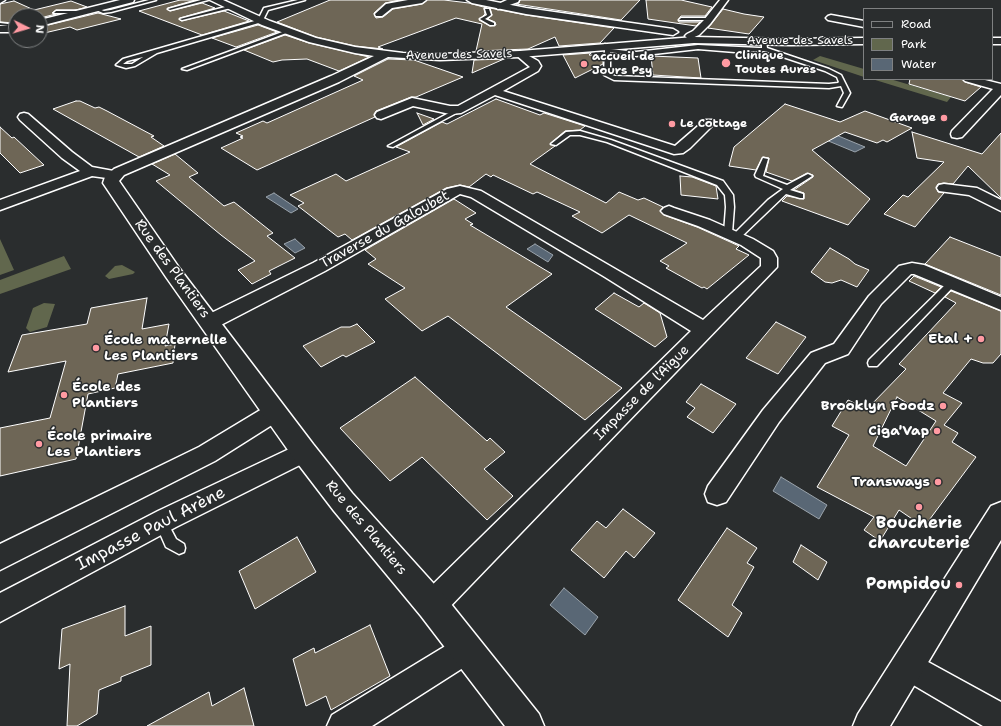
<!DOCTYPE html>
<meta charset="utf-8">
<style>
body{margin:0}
#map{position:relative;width:1001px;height:726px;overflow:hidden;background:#2a2d2e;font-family:"Shantell Sans",sans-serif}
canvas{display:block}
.legend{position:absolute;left:863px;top:8px;width:130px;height:72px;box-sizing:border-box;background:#2a2d2e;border:1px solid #7f8182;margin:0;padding:5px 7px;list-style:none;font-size:12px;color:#fff}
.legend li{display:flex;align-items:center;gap:8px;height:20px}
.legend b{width:20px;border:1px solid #7f8182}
.north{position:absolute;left:8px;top:8px;width:40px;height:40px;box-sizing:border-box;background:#2a2d2e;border:1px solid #7f8182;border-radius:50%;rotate:95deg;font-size:11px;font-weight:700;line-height:16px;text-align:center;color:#fff}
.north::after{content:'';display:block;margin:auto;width:14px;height:18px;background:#ff9aa2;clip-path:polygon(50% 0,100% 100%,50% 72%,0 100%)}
</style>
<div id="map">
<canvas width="1001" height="726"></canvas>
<ul class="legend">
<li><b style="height:5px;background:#2a2d2e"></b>Road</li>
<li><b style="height:11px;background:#61674d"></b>Park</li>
<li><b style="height:11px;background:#596775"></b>Water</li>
</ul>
<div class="north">N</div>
</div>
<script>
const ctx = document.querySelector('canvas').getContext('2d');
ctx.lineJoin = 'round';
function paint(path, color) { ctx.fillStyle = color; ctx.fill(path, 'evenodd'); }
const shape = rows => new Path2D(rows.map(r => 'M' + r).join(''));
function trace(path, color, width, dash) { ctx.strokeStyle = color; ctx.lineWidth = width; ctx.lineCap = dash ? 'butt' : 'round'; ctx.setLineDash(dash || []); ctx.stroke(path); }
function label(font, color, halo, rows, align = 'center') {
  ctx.font = font + ' "Shantell Sans",sans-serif'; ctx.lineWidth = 3; ctx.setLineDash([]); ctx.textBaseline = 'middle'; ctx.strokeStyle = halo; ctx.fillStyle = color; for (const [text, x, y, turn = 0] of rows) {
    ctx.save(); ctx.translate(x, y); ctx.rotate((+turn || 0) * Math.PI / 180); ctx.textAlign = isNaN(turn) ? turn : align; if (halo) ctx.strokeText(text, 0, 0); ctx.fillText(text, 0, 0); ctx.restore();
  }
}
const green = shape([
 [820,56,864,69,864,77,813,60],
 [872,79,890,79,951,97,947,102],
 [0,239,14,270,0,275],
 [64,256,71,269,0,294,0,280],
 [122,265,135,272,133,274,109,279,105,276,115,266],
 [44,303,55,304,47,327,30,332,26,328,33,308]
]);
const water = shape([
 [836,135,865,147,855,152,826,140,836,135],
 [274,193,298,209,291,213,266,197,274,193],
 [295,239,305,248,295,253,284,244,295,239],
 [535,244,553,255,548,262,527,249,535,244],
 [781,477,827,505,819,519,773,491,781,477],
 [564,588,598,617,585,635,550,605,564,588]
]);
const stream = shape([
 [992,37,1001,38,1001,40,992,39,992,37],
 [773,38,788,38,790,39,788,40,772,40,773,38]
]);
const building = shape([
 [180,0,195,0,168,8,167,9,170,11,202,3,215,8,180,18,179,19,181,21,224,11,249,21,202,35,139,11,180,0],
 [330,0,400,0,385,3,374,13,376,18,383,17,393,9,422,4,427,0,444,0,469,3,487,8,484,8,485,14,479,20,490,26,496,25,495,22,488,19,492,15,490,8,526,15,614,28,600,43,559,46,555,37,528,49,476,51,482,24,456,18,378,47,383,49,355,46,316,37,277,22,330,0],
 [520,0,640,0,621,20,516,4,519,3,520,0],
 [646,0,681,0,712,7,705,16,681,16,678,20,679,22,700,22,696,26,648,19,646,0],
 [14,1,34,10,71,1,87,7,76,10,56,10,52,13,56,14,40,18,40,16,16,16,16,23,0,22,0,4,14,1],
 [723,9,744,14,764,17,749,34,708,28,723,9],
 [98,13,121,19,77,30,70,27,40,34,40,27,98,13],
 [258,25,277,32,236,47,212,38,258,25],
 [285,35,309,43,369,57,339,71,307,59,282,60,273,62,244,50,285,35],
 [591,53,589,55,603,56,603,64,575,78,563,55,591,53],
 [651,56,698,58,701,78,653,75,651,56],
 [388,59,414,60,463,77,416,97,411,97,376,111,374,114,375,117,257,170,221,148,243,138,240,137,243,136,236,133,263,121,267,123,363,80,354,76,388,59],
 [504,59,472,73,474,60,504,59],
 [910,79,962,79,965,82,981,87,965,101,909,84,910,79],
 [496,99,540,115,544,113,585,126,580,130,565,131,550,144,555,146,530,164,606,203,619,192,638,200,644,198,663,207,660,211,664,215,697,227,739,246,736,249,749,255,707,289,704,287,702,288,666,268,669,266,660,261,687,243,629,215,602,233,572,216,580,212,537,192,533,194,493,175,491,177,486,174,469,187,460,185,446,188,352,240,345,234,338,237,298,206,304,203,290,195,336,174,346,181,410,152,396,147,442,122,447,124,496,99],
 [76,101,80,101,95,108,99,107,107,111,154,136,151,137,164,146,139,157,53,109,76,101],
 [785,104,840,122,865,111,912,128,887,142,883,140,877,143,845,132,812,150,870,199,848,225,782,201,787,196,804,199,804,193,794,190,813,177,813,175,807,173,792,181,766,172,769,158,763,157,756,170,729,166,734,147,785,104],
 [417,113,434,119,423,125,417,113],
 [0,127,12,138,14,137,44,165,20,173,0,153,0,127],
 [912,132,982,154,1001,133,1001,198,968,166,953,184,944,183,938,184,936,187,938,192,944,193,915,227,884,214,903,195,908,197,944,162,917,158,912,132],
 [175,154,198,173,189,177,224,206,234,202,273,233,267,236,295,258,269,271,271,274,252,284,238,270,255,261,221,235,156,181,170,175,152,164,175,154],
 [680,176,692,177,716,186,718,199,681,195,680,176],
 [454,199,476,213,465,219,473,224,470,225,552,274,506,307,622,388,585,420,448,316,422,331,385,299,405,288,368,264,376,259,365,250,454,199],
 [950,237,1001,257,1001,295,925,264,950,237],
 [830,248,849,259,855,264,869,270,857,287,841,280,832,283,825,282,811,272,830,248],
 [914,276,941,287,935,293,909,281,914,276],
 [951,291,1001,311,1001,354,993,363,983,363,971,359,943,393,962,403,944,425,958,433,952,442,976,457,924,527,899,510,880,541,864,530,874,517,817,487,849,435,832,426,848,400,867,409,906,369,899,364,956,303,945,297,951,291],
 [897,397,936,421,906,466,873,446,897,397],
 [614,293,639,307,644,303,660,313,667,337,655,347,595,309,614,293],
 [147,298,142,329,169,324,165,346,175,344,173,363,118,374,115,388,88,394,76,459,0,476,0,428,50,418,66,361,8,372,22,335,87,324,91,308,147,298],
 [776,322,806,337,778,374,746,358,776,322],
 [357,324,375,342,346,357,343,355,321,367,303,346,341,327,350,327,357,324],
 [415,377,487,441,490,438,505,452,484,469,513,496,487,520,422,457,390,481,340,428,415,377],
 [701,384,736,404,713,433,687,417,695,408,686,402,701,384],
 [623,509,655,533,634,558,626,551,604,578,571,550,597,521,606,528,623,509],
 [727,528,757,548,747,563,754,567,732,605,742,613,728,637,678,600,727,528],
 [297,537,316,572,255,609,239,571,297,537],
 [801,545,827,562,818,580,793,562,801,545],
 [125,606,125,636,151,626,151,665,121,677,121,681,99,690,97,714,77,726,67,726,70,664,59,669,62,629,125,606],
 [370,625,390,676,331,710,326,696,306,706,293,659,314,648,315,653,370,625],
 [244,688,254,726,147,726,209,692,212,706,244,688]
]);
const lane = shape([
 [0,0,5,0,0,3,0,0],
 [149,0,156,0,111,12,103,13,94,9,96,8,104,11,111,10,149,0],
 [201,0,208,0,170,10,168,9,201,0],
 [298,0,305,0,268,10,262,22,157,53,135,66,126,68,116,65,123,59,258,20,264,8,298,0],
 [143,57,132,64,123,64,127,61,143,57],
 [229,6,231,8,182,20,180,19,229,6],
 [485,9,489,9,491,15,485,19,494,23,494,25,490,25,480,19,487,15,485,9],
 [56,11,86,11,88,12,86,13,54,13,56,11],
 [681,18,709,18,711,19,709,20,679,20,681,18],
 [0,23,16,25,16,27,0,25,0,23],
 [285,31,289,32,187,70,182,69,285,31],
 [764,41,766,42,767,48,829,69,841,75,850,93,842,107,837,106,844,93,841,86,829,88,614,80,604,75,605,50,602,46,605,44,610,49,636,52,698,45,759,48,762,48,762,42,764,41],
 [698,49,735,52,765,51,825,71,837,77,839,82,838,83,829,84,615,76,610,74,610,52,636,56,698,49],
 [458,108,460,109,460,111,393,147,388,146,458,108],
 [580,131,611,140,723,181,733,195,734,207,732,233,728,235,724,233,726,207,725,195,717,185,607,142,580,135,570,135,556,145,551,144,566,132,580,131],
 [763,158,768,159,763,176,787,185,806,175,808,174,812,176,790,190,803,194,803,198,800,198,786,194,739,239,733,239,733,235,768,200,783,189,756,177,755,175,763,158],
 [952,280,955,281,956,283,955,285,877,366,869,366,868,363,869,360,949,281,952,280],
 [161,516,165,518,176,539,184,544,185,548,184,552,179,554,166,547,155,522,157,518,161,516]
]);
const street = shape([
 [120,0,134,0,133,2,40,26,40,20,120,0],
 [408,0,426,0,422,3,392,8,382,16,376,16,375,14,386,4,408,0],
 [507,0,519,0,518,2,498,9,494,6,507,0],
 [720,0,728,0,710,24,699,35,690,39,687,38,685,36,687,34,693,31,704,20,720,0],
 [831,15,864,21,864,27,828,20,826,18,828,16,831,15],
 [0,26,16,26,16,32,0,32,0,26],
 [520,51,538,61,541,66,538,71,503,91,675,146,705,120,713,120,715,123,690,148,683,153,674,154,495,95,461,113,450,114,413,106,381,119,377,118,375,115,377,112,412,98,450,106,458,106,530,67,515,54,520,51],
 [963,79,981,79,1001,84,1001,95,962,137,957,138,952,137,951,134,952,131,993,89,965,81,963,79],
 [24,113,28,114,72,152,92,167,119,172,121,175,119,178,114,179,92,176,0,210,0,200,80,171,62,158,20,120,18,117,20,114,24,113],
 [944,184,977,188,1001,200,1001,211,969,195,939,191,937,188,939,185,944,184],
 [460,186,481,191,703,320,761,266,761,258,741,245,698,226,664,214,661,211,664,208,669,206,674,208,710,220,753,239,773,251,777,258,777,267,442,615,432,619,422,615,418,605,422,595,691,331,605,277,471,197,460,194,325,271,217,327,210,329,203,327,201,322,203,317,313,263,447,189,460,186],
 [912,263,924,265,1001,297,1001,310,914,274,911,274,881,304,848,354,825,363,779,422,726,502,717,505,708,502,705,494,708,486,763,410,811,353,834,344,869,296,899,266,912,263],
 [275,403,283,406,286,412,283,418,215,461,0,570,0,544,199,447,267,406,275,403],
 [304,442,312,445,315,452,312,459,176,527,0,622,0,593,158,511,304,442],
 [467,634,477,639,482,649,477,659,372,726,327,726,332,715,457,639,467,634],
 [908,651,1001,702,1001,726,983,726,898,676,893,666,898,656,908,651]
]);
const secondary = shape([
 [210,0,223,0,270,21,316,38,355,47,403,53,440,54,520,51,694,37,791,39,864,38,864,44,791,45,694,43,520,57,440,60,388,57,339,82,124,175,119,181,180,269,313,444,352,493,443,594,539,714,544,726,505,726,421,616,334,511,295,460,166,277,103,183,105,177,114,169,331,76,374,56,355,53,309,42,262,25,210,0],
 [467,0,486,0,526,8,673,29,678,32,673,35,526,14,472,3,467,0],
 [992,38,1001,38,1001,44,992,44,992,38],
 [1001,502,1001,540,890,726,853,726,858,714,991,506,1001,502]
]);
const markers = [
 [726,63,5,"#ff9aa2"],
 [584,64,4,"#ff9aa2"],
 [944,118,4,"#ff9aa2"],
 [672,124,4,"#ff9aa2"],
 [981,339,4,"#ff9aa2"],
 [96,348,4,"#ff9aa2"],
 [64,395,4,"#ff9aa2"],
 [943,406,4,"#ff9aa2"],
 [937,431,4,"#ff9aa2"],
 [39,444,4,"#ff9aa2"],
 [938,482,4,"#ff9aa2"],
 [919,507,4,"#ff9aa2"],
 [959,585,4,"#ff9aa2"]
];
const farStreetnames = [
 ["Avenue des Savels",800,41],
 ["Avenue des Savels",459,55,-1]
];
const farPoinames = [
 ["Clinique",735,56],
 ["Toutes Aures",735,70],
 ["accueil de",592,57],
 ["Jours Psy",592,71],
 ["Garage",936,118,"right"],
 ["Le Cottage",680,124]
];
const streetNames = [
 ["Traverse du Galoubet",385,230,-29],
 ["Rue des Plantiers",172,269,54],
 ["Impasse de l'Aïgue",642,393,-45],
 ["Rue des Plantiers",366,528,50]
];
const poiNames = [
 ["Etal +",973,339],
 ["École maternelle",104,340,"left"],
 ["Les Plantiers",104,356,"left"],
 ["École des",72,387,"left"],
 ["Plantiers",72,403,"left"],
 ["Brooklyn Foodz",935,406],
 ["Ciga'Vap",929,431],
 ["École primaire",47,436,"left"],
 ["Les Plantiers",47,452,"left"],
 ["Transways",930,482]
];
const nearPoinames = [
 ["Boucherie",919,524],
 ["charcuterie",919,544],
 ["Pompidou",951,585,"right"]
];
const nearStreetnames = [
 ["Impasse Paul Arène",151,529,-27]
];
paint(green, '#61674d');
paint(water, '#596775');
trace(water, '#9ba4ac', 1);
paint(stream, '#9ba4ac');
paint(building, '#6e6656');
trace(building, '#fff', 1);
trace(lane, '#fff', 3);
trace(street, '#fff', 3);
trace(secondary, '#fff', 3);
paint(lane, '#2a2d2e');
paint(street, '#2a2d2e');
paint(secondary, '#2a2d2e');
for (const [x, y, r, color] of markers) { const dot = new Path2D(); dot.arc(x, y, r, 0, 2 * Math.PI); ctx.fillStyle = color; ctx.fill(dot); trace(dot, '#2a2d2e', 1.5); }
label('12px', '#fff', '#2a2d2e', farStreetnames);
label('bold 12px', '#fff', '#2a2d2e', farPoinames, 'left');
label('14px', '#fff', '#2a2d2e', streetNames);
label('bold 14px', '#fff', '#2a2d2e', poiNames, 'right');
label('bold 17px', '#fff', '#2a2d2e', nearPoinames);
label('17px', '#fff', '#2a2d2e', nearStreetnames);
</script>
